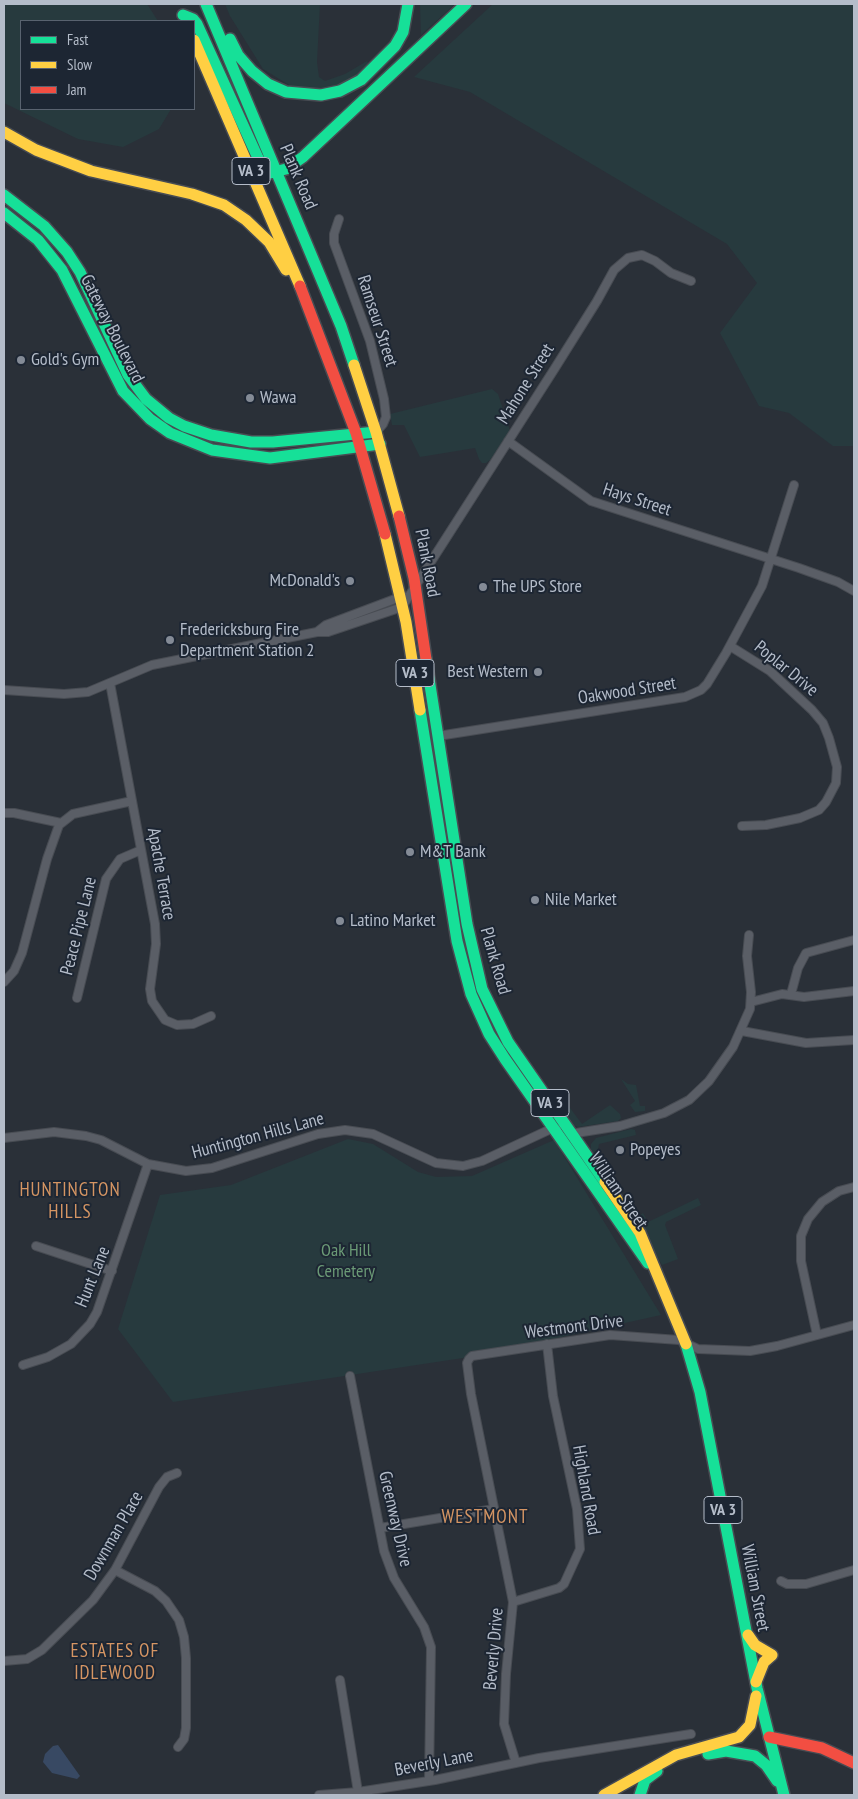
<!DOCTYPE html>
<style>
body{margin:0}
#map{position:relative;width:858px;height:1799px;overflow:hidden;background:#2a3038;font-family:"PT Sans Narrow",sans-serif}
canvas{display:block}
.frame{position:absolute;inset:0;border:5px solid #b4bcc9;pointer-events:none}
.legend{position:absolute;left:20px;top:20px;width:175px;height:90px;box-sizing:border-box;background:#1d2633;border:1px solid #59626f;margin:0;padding:6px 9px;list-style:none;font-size:15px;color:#b4bcc9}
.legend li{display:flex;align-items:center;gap:10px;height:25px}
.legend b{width:25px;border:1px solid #59626f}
</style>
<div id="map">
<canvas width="858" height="1799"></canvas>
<div class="frame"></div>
<ul class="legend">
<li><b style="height:6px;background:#16e098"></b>Fast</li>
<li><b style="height:6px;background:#ffcf43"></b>Slow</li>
<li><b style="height:6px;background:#f24e42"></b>Jam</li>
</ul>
</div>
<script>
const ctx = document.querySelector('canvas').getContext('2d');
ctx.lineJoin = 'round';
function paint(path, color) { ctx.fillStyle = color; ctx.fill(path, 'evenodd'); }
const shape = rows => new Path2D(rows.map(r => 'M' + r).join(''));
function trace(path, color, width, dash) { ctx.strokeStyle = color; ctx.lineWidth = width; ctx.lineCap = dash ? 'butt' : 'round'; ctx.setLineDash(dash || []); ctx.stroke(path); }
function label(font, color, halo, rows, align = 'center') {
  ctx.font = font + ' "PT Sans Narrow",sans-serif'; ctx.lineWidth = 4; ctx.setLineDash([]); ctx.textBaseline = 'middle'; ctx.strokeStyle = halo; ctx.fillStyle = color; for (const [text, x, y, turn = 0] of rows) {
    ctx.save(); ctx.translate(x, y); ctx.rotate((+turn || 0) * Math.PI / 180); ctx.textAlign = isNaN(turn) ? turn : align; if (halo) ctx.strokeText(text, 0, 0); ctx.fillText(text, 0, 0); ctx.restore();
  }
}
const green = shape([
 [4,4,147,4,158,21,21,21,21,109,171,109,159,129,123,147,78,139,4,103],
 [225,4,320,4,317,62,319,77,325,81,345,74,367,61,369,65,361,73,336,88,294,88,263,69,230,16],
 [420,4,455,4,421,35],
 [493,4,854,4,854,446,833,446,789,413,759,406,720,333,757,283,727,244,470,92,414,77],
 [492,389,498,394,510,431,490,460,486,463,482,463,479,459,475,448,420,457,404,425,392,425,390,414],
 [621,1079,628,1084,636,1085,640,1106,645,1106,645,1111,635,1112,630,1105,635,1101],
 [610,1105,620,1114,621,1118,618,1121,578,1127,573,1125,564,1113,570,1108,582,1124],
 [631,1129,635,1130,636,1135,599,1144,596,1160,591,1152,591,1144,596,1138],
 [348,1139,373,1144,418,1172,436,1177,472,1176,554,1140,661,1315,476,1356,173,1402,118,1329,160,1195,231,1185],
 [698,1198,701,1205,666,1222,665,1225,678,1259,662,1265,636,1218,643,1213,648,1222]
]);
const water = shape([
 [58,1745,80,1776,77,1779,52,1773,43,1762,45,1754,53,1746]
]);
const street = shape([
 [339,219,334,234,334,243,370,341,384,399,386,417,383,424,376,432],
 [508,441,591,501,799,568,838,582,854,591],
 [317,632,326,625,403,596],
 [730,646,770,671,812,710,823,723,829,738,837,767,836,783,826,802,819,810,800,818,766,825,742,826],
 [110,683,155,924,156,944,150,989,152,1001,165,1020,177,1025,193,1024,211,1016],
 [4,690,64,694,88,692,152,665,317,632,328,632,402,607,555,368,597,301,614,270,628,258,642,255,655,261,671,273,691,281],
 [438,736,685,697,701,690,707,684,726,653,762,586,794,485],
 [4,813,14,813,61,823],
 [4,982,14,971,22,953,47,859,59,825,73,814,132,801],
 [791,994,798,968,806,953,854,940],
 [77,998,106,879,120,859,141,850],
 [751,1002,782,994,804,997,854,991],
 [742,1031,806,1043,854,1040],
 [570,1134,620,1126,664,1113,689,1100,709,1081,733,1047,750,1009,751,992,747,956,749,935],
 [4,1138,54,1132,86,1136,101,1140,148,1164,186,1171,212,1168,318,1134,345,1130,373,1134,436,1163,463,1166,482,1161,553,1128,557,1129],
 [36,1246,112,1271],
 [817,1335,801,1261,801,1236,808,1219,822,1202,839,1191,854,1187],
 [23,1365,48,1357,71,1344,90,1324,97,1312,148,1164],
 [350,1376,384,1551,394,1578,424,1627,431,1647,429,1781],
 [380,1528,494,1509],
 [115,1570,155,1591,166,1601,179,1620,184,1637,186,1658,186,1728,184,1739,178,1747],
 [781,1581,787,1584,806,1584,854,1570],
 [513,1602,559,1588,564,1584,580,1549,577,1509,553,1396,547,1344],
 [4,1661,27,1659,42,1650,93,1600,115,1570,159,1487,167,1477,177,1473],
 [340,1680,358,1792],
 [516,1763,504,1724,506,1674,513,1602,471,1394,467,1363,469,1359,472,1356,610,1335,679,1340,698,1349,750,1351,777,1346,854,1325],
 [319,1795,358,1792,435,1780,539,1758,691,1734]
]);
const fast = shape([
 [206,4,341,326,354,365],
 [183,15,193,19,197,24,258,158,264,169,270,173,286,169,303,157,466,4],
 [230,39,238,55,252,71,268,84,286,92,321,95,340,91,361,80,395,46,403,32,408,4],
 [4,195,44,226,67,252,80,272,128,375,146,399,169,418,184,426,211,435,251,442,273,442,376,432],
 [4,213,38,240,62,270,123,391,150,419,170,433,212,450,270,458,380,444],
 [426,659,467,924,482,989,508,1042,605,1182],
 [420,710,457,941,471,994,489,1034,505,1059,648,1263],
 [686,1344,700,1392,757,1688,784,1795],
 [708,1754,726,1751,755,1756,766,1765,777,1781],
 [640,1795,645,1780,657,1771]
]);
const slow = shape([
 [194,40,300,286],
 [4,132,36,150,91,171,192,194,224,205,246,220,269,242,286,270],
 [354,365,376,432,399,516],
 [385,534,406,622,420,710],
 [605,1182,640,1233,686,1344],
 [748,1635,755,1645,772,1655,764,1662,756,1682],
 [604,1795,676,1755,739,1737,750,1725,756,1696]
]);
const jam = shape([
 [300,286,356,433,385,534],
 [399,516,414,578,426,659],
 [769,1737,822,1748,854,1763]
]);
const markers = [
 [21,360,5,"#848b96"],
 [250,398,5,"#848b96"],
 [350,581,5,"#848b96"],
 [483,587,5,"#848b96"],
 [170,640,5,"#848b96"],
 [538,672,5,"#848b96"],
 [410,852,5,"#848b96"],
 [535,900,5,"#848b96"],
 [340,921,5,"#848b96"],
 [620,1150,5,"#848b96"]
];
const shields = [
 [251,171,38],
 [415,673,38],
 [550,1103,38],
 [723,1510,38]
];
const shieldNames = [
 ["VA 3",251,171],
 ["VA 3",415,673],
 ["VA 3",550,1103],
 ["VA 3",723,1510]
];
const streetNames = [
 ["Plank Road",298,177,67],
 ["Ramseur Street",377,321,72],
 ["Gateway Boulevard",112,329,63],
 ["Mahone Street",526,384,-58],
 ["Hays Street",637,500,18],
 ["Plank Road",427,563,79],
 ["Poplar Drive",786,669,39],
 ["Oakwood Street",627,691,-9],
 ["Apache Terrace",161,874,80],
 ["Peace Pipe Lane",79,926,-76],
 ["Plank Road",495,961,74],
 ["Huntington Hills Lane",258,1136,-15],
 ["William Street",618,1191,55],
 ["Hunt Lane",93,1277,-68],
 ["Westmont Drive",574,1327,-7],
 ["Highland Road",586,1490,80],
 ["Greenway Drive",395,1519,77],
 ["Downman Place",114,1536,-60],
 ["William Street",755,1588,79],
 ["Beverly Drive",494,1649,-85],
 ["Beverly Lane",434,1763,-11]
];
const poiNames = [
 ["Gold's Gym",31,360],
 ["Wawa",260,398],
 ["McDonald's",340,581,"right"],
 ["The UPS Store",493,587],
 ["Fredericksburg Fire",180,630],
 ["Department Station 2",180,651],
 ["Best Western",528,672,"right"],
 ["M&T Bank",420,852],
 ["Nile Market",545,900],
 ["Latino Market",350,921],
 ["Popeyes",630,1150]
];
const parkNames = [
 ["Oak Hill",346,1251],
 ["Cemetery",346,1272]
];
const neighbourhoodNames = [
 ["HUNTINGTON",70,1191],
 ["HILLS",70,1213],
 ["WESTMONT",485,1518],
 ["ESTATES OF",115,1652],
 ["IDLEWOOD",115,1674]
];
paint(green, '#273a3e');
paint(water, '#384963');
trace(street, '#484c53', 10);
trace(fast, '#484c53', 14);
trace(slow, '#484c53', 14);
trace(jam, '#484c53', 14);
trace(street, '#5a5e66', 8);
trace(fast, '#16e098', 11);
trace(slow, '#ffcf43', 11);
trace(jam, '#f24e42', 11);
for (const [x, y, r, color] of markers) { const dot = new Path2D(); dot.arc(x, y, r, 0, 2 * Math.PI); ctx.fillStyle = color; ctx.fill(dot); trace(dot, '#1d2633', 2); }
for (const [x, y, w] of shields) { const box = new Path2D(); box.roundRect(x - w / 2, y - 13.5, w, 27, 4); ctx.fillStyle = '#1d2633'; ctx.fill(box); trace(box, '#b4bcc9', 1); }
label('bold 16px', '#b4bcc9', null, shieldNames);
label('18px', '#b4bcc9', '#1d2633', streetNames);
label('18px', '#b4bcc9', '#1d2633', poiNames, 'left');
label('18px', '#6b9a76', '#1d2633', parkNames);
ctx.letterSpacing = '1px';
label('19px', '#d59563', '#1d2633', neighbourhoodNames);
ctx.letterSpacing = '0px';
</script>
